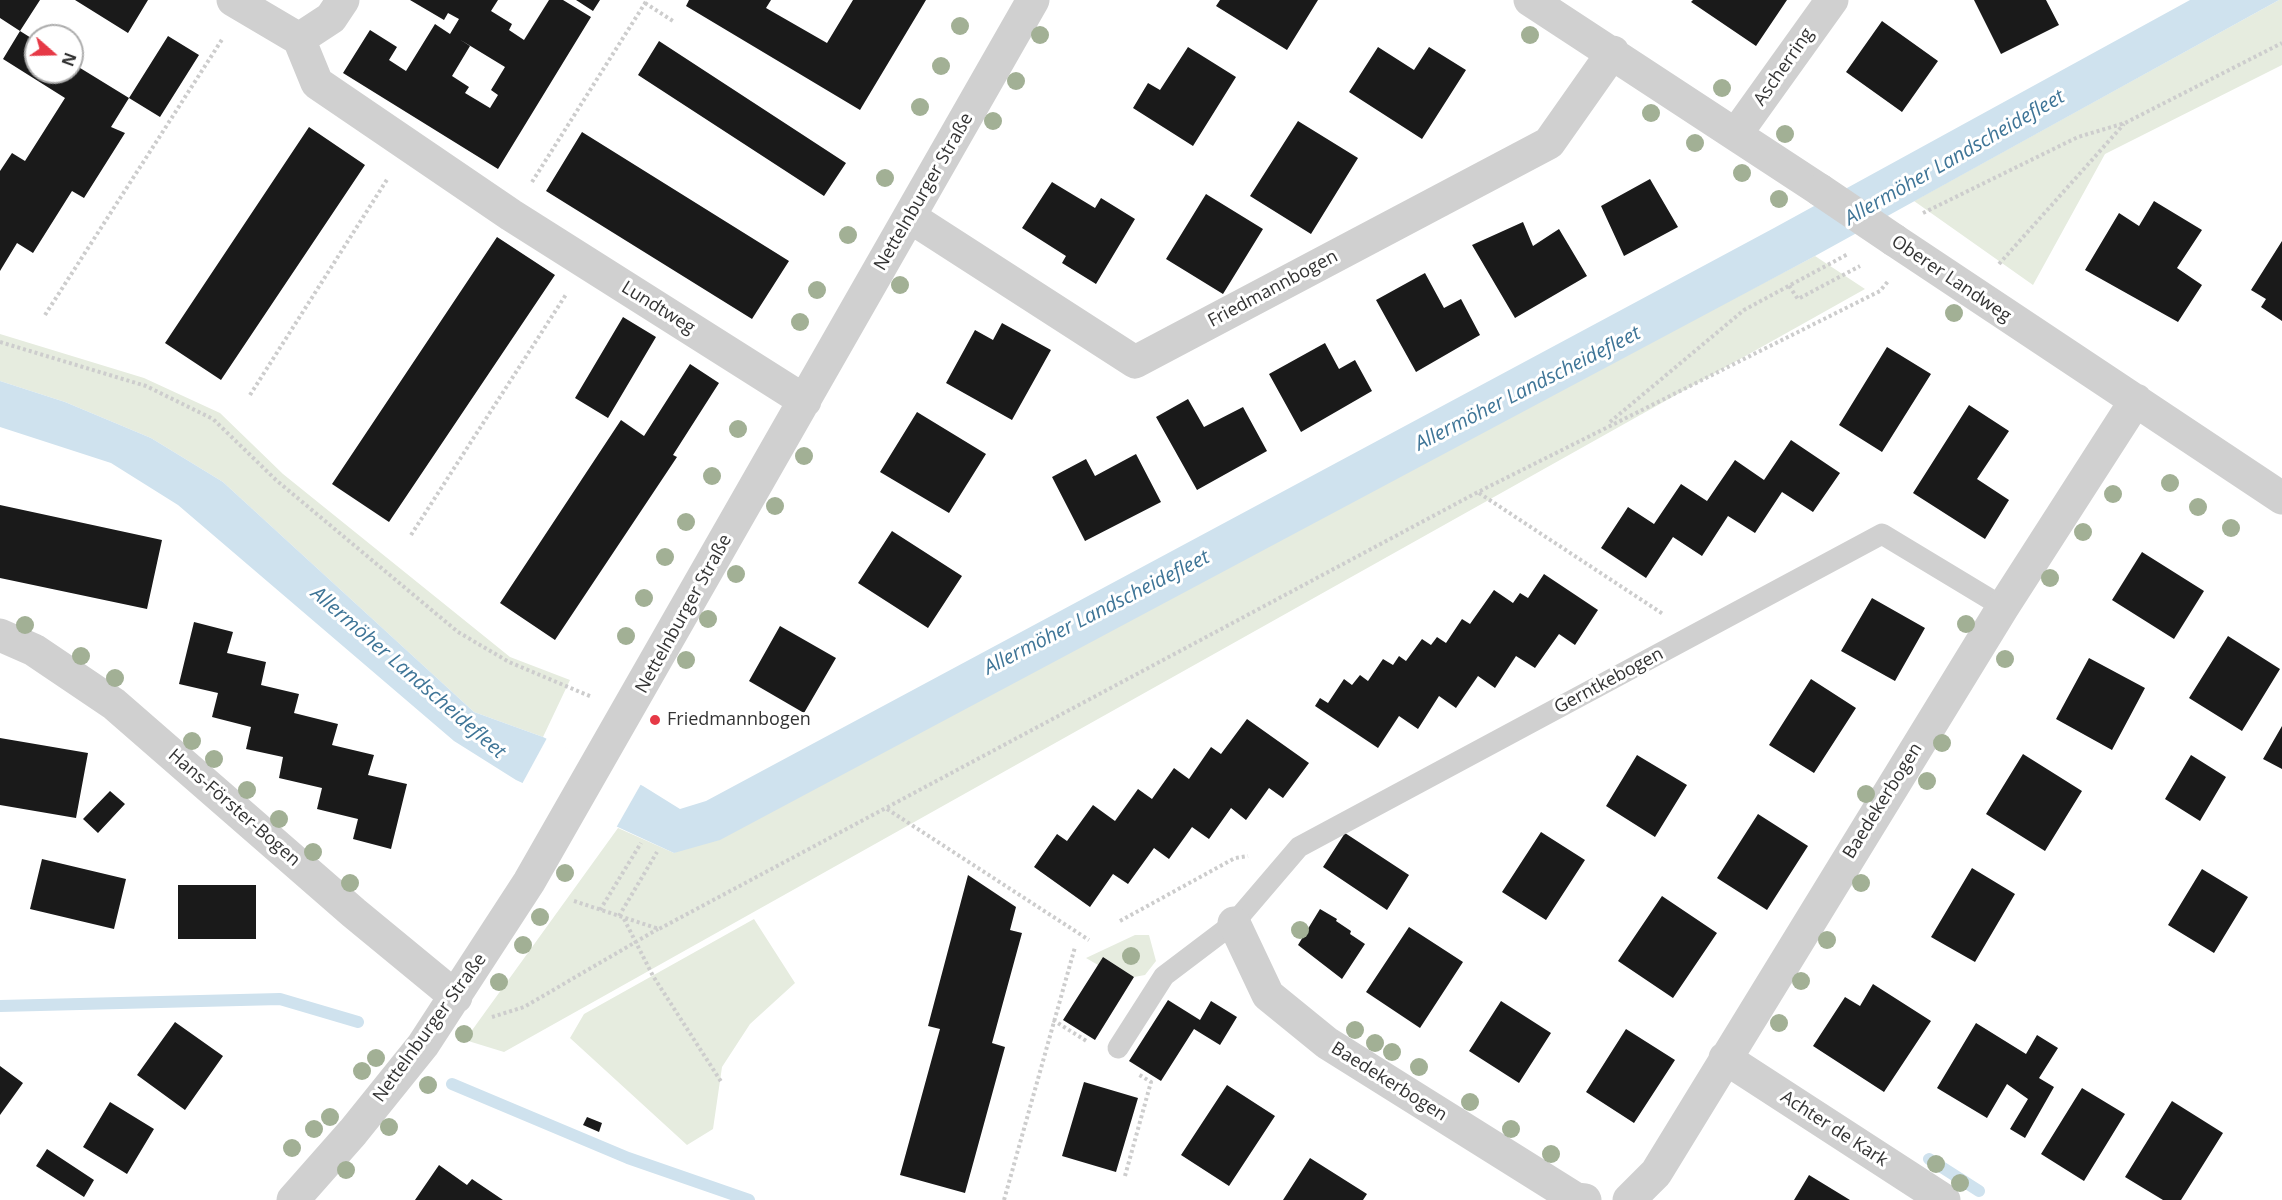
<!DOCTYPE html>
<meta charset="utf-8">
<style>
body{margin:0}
#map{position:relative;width:2282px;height:1200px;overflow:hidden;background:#fff;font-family:"Open Sans",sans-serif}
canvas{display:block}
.north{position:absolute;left:24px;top:24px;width:60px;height:60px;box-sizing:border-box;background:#fff;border:2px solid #adadad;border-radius:50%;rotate:110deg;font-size:16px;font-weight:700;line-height:24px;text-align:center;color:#333}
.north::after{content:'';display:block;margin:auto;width:21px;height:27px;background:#e63946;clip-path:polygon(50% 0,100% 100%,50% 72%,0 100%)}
</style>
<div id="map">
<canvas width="2282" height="1200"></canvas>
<div class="north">N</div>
</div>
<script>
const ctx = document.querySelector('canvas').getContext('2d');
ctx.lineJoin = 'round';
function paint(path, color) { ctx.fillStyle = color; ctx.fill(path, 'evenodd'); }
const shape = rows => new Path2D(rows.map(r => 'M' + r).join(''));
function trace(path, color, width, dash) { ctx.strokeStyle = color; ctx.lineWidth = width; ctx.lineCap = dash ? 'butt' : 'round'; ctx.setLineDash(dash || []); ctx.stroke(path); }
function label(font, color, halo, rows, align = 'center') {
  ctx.font = font + ' "Open Sans",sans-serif'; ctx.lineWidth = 6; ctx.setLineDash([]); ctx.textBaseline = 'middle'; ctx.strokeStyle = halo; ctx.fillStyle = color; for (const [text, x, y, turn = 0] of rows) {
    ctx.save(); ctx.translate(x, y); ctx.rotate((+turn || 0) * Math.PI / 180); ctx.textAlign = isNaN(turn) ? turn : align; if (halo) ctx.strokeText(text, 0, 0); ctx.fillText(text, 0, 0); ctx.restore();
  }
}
const green = shape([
 [2279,0,2282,0,2282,65,2105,154,2033,285,1914,201],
 [1815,256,1865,289,504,1052,465,1040,618,828,674,853],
 [0,334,144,378,220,413,283,474,510,657,570,680,543,737,474,712,223,482,151,438,65,402,0,381],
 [754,919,795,983,750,1024,722,1067,713,1129,687,1145,570,1038,584,1014],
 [1135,935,1149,935,1156,961,1145,975,1134,977,1103,957,1098,965,1086,958]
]);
const water = shape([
 [2190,0,2279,0,1815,256,720,840,674,853,516,780,454,741,178,505,111,463,0,427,0,381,65,402,151,438,223,482,474,712,543,737,643,786,680,809,706,801,1774,228]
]);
const pier = shape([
 [547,738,641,784,616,828,522,784]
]);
const stream = shape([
 [0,1006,280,999,358,1022],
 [452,1084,628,1158,749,1200],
 [1929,1159,1979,1191]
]);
const building = shape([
 [0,0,40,0,20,31,36,41,36,72,72,72,72,63,129,98,168,36,199,55,160,117,129,98,111,127,125,133,84,198,72,191,33,253,17,243,0,271,0,171,12,153,25,161,65,98,3,59,20,31,0,18],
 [75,0,148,0,128,33],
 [410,0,498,0,491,11,512,24,509,30,524,40,549,0,563,0,591,17,498,169,343,73,370,30,397,47,389,60,406,71,435,24,450,34,459,19,448,13,444,20],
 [459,39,505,67,491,90,498,95,490,108,465,93,469,87,452,76,470,46],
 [576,0,600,0,593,11],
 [689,0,771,0,766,8,827,43,853,0,926,0,860,110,686,6],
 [1220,0,1318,0,1287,50,1216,6],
 [1693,0,1787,0,1756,46,1691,2],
 [1974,0,2046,0,2059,25,2001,54],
 [1882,21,1938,61,1902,112,1846,72],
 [659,41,846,163,824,196,638,75],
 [1188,47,1236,77,1193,146,1133,108,1148,83,1160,90],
 [1378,47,1414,70,1429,47,1466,70,1422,139,1349,92],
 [1298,121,1358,158,1311,234,1250,196],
 [309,127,365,165,221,380,165,343],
 [582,132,789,261,752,319,546,191],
 [1650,179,1678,227,1624,256,1601,206],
 [1052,182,1095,208,1101,198,1135,219,1096,284,1062,263,1066,256,1022,228],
 [1206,194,1263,229,1223,294,1166,259],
 [2154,201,2202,230,2177,268,2202,285,2178,322,2085,270,2119,213,2139,226],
 [1523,222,1533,246,1559,229,1587,276,1515,318,1472,245],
 [497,237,555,275,389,522,332,484],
 [2282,241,2282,321,2261,307,2266,299,2251,290],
 [1425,273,1444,308,1461,299,1480,335,1416,372,1376,300],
 [623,317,656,337,608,418,575,398],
 [1002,323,1051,350,1012,420,946,383,975,330,993,340],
 [1325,343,1339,369,1355,360,1372,391,1301,432,1269,374],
 [1887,347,1931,374,1882,452,1839,425],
 [690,364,719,383,673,455,677,457,555,640,500,603,621,420,644,436],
 [1188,399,1204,427,1243,407,1267,451,1197,490,1156,417],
 [1969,405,2009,431,1977,479,2009,500,1985,539,1913,493],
 [917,412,986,454,949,513,880,472],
 [1791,440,1840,473,1813,512,1782,492,1755,533,1728,516,1702,556,1673,537,1646,578,1601,548,1628,507,1654,524,1681,484,1707,501,1735,460,1764,480],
 [1136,454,1161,502,1085,541,1052,477,1086,459,1095,476],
 [0,505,162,540,147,609,0,578],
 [892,531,962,576,928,628,858,583],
 [2142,552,2204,591,2174,639,2112,600],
 [1544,574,1598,610,1575,645,1559,634,1535,668,1516,656,1495,688,1478,676,1456,708,1439,696,1418,729,1399,716,1378,748,1315,706,1320,698,1328,703,1344,679,1352,685,1360,675,1368,681,1383,659,1393,665,1399,656,1406,661,1422,639,1431,645,1437,637,1446,643,1462,619,1470,624,1494,590,1513,603,1520,593,1528,598],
 [1872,598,1925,628,1895,681,1841,651],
 [194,622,233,632,227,653,266,662,261,685,299,694,294,713,338,724,332,745,374,755,368,775,407,784,391,849,353,839,358,819,317,809,322,788,279,778,283,757,246,749,251,727,212,717,218,693,179,684],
 [780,626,836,658,804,713,749,681],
 [2228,636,2280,669,2242,731,2189,698],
 [2089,658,2145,688,2112,750,2056,719],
 [1811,679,1856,708,1814,773,1769,745],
 [1247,719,1309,763,1283,798,1269,788,1246,820,1231,808,1209,839,1192,827,1169,859,1154,848,1128,884,1113,874,1090,907,1034,867,1057,834,1067,841,1093,805,1115,821,1138,789,1152,799,1174,768,1189,779,1211,747,1221,754],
 [2282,726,2282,769,2263,759],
 [0,738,88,753,76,818,0,805],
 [2023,754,2082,791,2045,851,1986,814],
 [1637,755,1687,785,1655,837,1606,806],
 [2191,755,2226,777,2200,821,2165,799],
 [110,791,125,804,98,833,83,819],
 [1758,814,1808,846,1767,910,1717,878],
 [1541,832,1585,860,1546,920,1502,892],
 [1345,833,1409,875,1387,910,1323,867],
 [42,859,126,879,114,929,30,909],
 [1972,868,2015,894,1975,962,1931,937],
 [2202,869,2248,897,2214,953,2168,925],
 [968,875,1016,907,1010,930,1022,933,992,1043,1005,1047,965,1193,900,1175,940,1029,928,1026],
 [178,885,256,885,256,939,178,939],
 [1662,896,1717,933,1673,998,1618,961],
 [1320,909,1337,919,1336,921,1351,931,1350,934,1365,944,1342,979,1298,945],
 [1409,927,1463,962,1420,1028,1366,992],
 [1103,957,1134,977,1095,1040,1063,1020],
 [1873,984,1931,1021,1884,1092,1813,1046,1845,997,1860,1006],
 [1168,1000,1200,1020,1211,1001,1237,1017,1220,1045,1194,1029,1161,1081,1129,1061],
 [1501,1001,1551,1033,1519,1083,1469,1051],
 [175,1022,223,1056,185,1110,137,1075],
 [1976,1023,2026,1054,2037,1035,2058,1048,2039,1078,2054,1087,2025,1138,2010,1129,2028,1099,2007,1084,1987,1118,1937,1088],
 [1626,1029,1675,1060,1634,1123,1586,1092],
 [0,1066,23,1083,0,1115],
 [1084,1082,1138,1098,1116,1172,1062,1156],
 [1227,1085,1275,1116,1229,1186,1181,1155],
 [2082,1088,2125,1114,2084,1181,2041,1154],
 [2172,1101,2223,1133,2181,1200,2163,1200,2125,1177],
 [110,1102,154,1129,127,1174,83,1147],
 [587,1117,602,1123,599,1132,583,1125],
 [47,1149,94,1180,84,1197,36,1166],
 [1310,1158,1367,1194,1363,1200,1283,1200],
 [439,1165,467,1185,472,1179,503,1200,415,1200],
 [1809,1175,1850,1200,1794,1200]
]);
const path = shape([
 [645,3,673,21],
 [532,182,647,0],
 [1923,213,2078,137,2125,123,2282,43],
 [1999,264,2124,124],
 [1789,286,1798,299,1860,266],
 [45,315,223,38],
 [0,342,146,386,213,419,276,480,458,632,509,662,592,697],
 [250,395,388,178],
 [1610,422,1744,310,1848,254],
 [1479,493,1663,614],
 [411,535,567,293],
 [887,809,1089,940],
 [574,901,659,929,1478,492,1880,291,1889,280],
 [600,910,641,843],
 [619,916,657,852],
 [624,919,653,976,722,1083],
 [1120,921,1235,858,1248,856],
 [492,1017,524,1007,658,929],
 [1053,1020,1088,1042],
 [1125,1176,1151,1082,1138,1074],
 [1004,1200,1075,947]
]);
const lane = shape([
 [1118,1048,1164,976,1234,923,1299,847,1882,534,2003,607]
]);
const street = shape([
 [233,0,299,39],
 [343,0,331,18,299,39,317,83,511,215,805,401],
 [1530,0,1820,190],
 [1736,134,1832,0],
 [910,217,1135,362,1549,143,1613,52],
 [1894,240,2282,498],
 [0,635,34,650,114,704,354,913,456,997],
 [1234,923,1268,995,1327,1043,1576,1199,1585,1200],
 [1725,1058,1944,1200],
 [293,1200,353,1132,423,1045,529,882,1033,0],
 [1629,1200,1656,1173,2003,607,2136,400]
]);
const streetBridge = shape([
 [1820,190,1894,240]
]);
const trees = [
 [960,26],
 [1040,35],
 [1530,35],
 [941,66],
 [1016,81],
 [1722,88],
 [920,107],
 [1651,113],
 [993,121],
 [1785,134],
 [1695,143],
 [1742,173],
 [885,178],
 [1779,199],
 [848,235],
 [900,285],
 [817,290],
 [1954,313],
 [800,322],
 [738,429],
 [804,456],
 [712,476],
 [2170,483],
 [2113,494],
 [775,506],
 [2198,507],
 [686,522],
 [2231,528],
 [2083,532],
 [665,557],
 [736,574],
 [2050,578],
 [644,598],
 [708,619],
 [1966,624],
 [25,625],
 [626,636],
 [81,656],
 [2005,659],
 [686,660],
 [115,678],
 [192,741],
 [1942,743],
 [214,759],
 [1927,781],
 [247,790],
 [1866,794],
 [279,819],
 [313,852],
 [565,873],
 [350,883],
 [1861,883],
 [540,917],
 [1300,930],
 [1827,940],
 [523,945],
 [1131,956],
 [1801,981],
 [499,982],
 [1779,1023],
 [1355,1030],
 [464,1034],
 [1375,1043],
 [1392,1052],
 [376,1058],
 [1419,1067],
 [362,1071],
 [428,1085],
 [1470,1102],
 [330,1117],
 [389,1127],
 [314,1129],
 [1511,1129],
 [292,1148],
 [1551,1154],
 [1936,1164],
 [346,1170],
 [1960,1183]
];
const markers = [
 [655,720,6,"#e63946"]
];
const streetNames = [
 ["Ascherring",1784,67,-55],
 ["Nettelnburger Straße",924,192,-60],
 ["Oberer Landweg",1951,279,34],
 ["Friedmannbogen",1273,289,-28],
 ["Lundtweg",658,308,32],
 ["Nettelnburger Straße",684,614,-61],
 ["Gerntkebogen",1609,681,-28],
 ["Baedekerbogen",1883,801,-58],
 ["Hans-Förster-Bogen",234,808,41],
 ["Nettelnburger Straße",430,1028,-54],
 ["Baedekerbogen",1389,1082,32],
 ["Achter de Kark",1834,1129,33]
];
const poiNames = [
 ["Friedmannbogen",667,720]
];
const waterNames = [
 ["Allermöher Landscheidefleet",1955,158,-30],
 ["Allermöher Landscheidefleet",1528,389,-27],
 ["Allermöher Landscheidefleet",1097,613,-27],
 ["Allermöher Landscheidefleet",408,673,41]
];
paint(green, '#e6ecdf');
paint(water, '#cfe2ee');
paint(pier, '#fff');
trace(stream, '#cfe2ee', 12);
paint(building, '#1a1a1a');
trace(path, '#cdcdcd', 4, [3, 3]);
trace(lane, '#d0d0d0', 21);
trace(street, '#d0d0d0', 33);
trace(streetBridge, '#d0d0d0', 33);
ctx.fillStyle = '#a2b095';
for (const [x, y] of trees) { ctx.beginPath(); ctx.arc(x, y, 9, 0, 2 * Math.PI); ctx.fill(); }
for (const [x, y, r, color] of markers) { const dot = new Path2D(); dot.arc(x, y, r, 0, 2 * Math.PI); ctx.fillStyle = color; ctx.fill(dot); trace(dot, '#fff', 2); }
label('18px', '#333', '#fff', streetNames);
label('18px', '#333', '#fff', poiNames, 'left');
label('italic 20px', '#3f7597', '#fff', waterNames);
</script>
